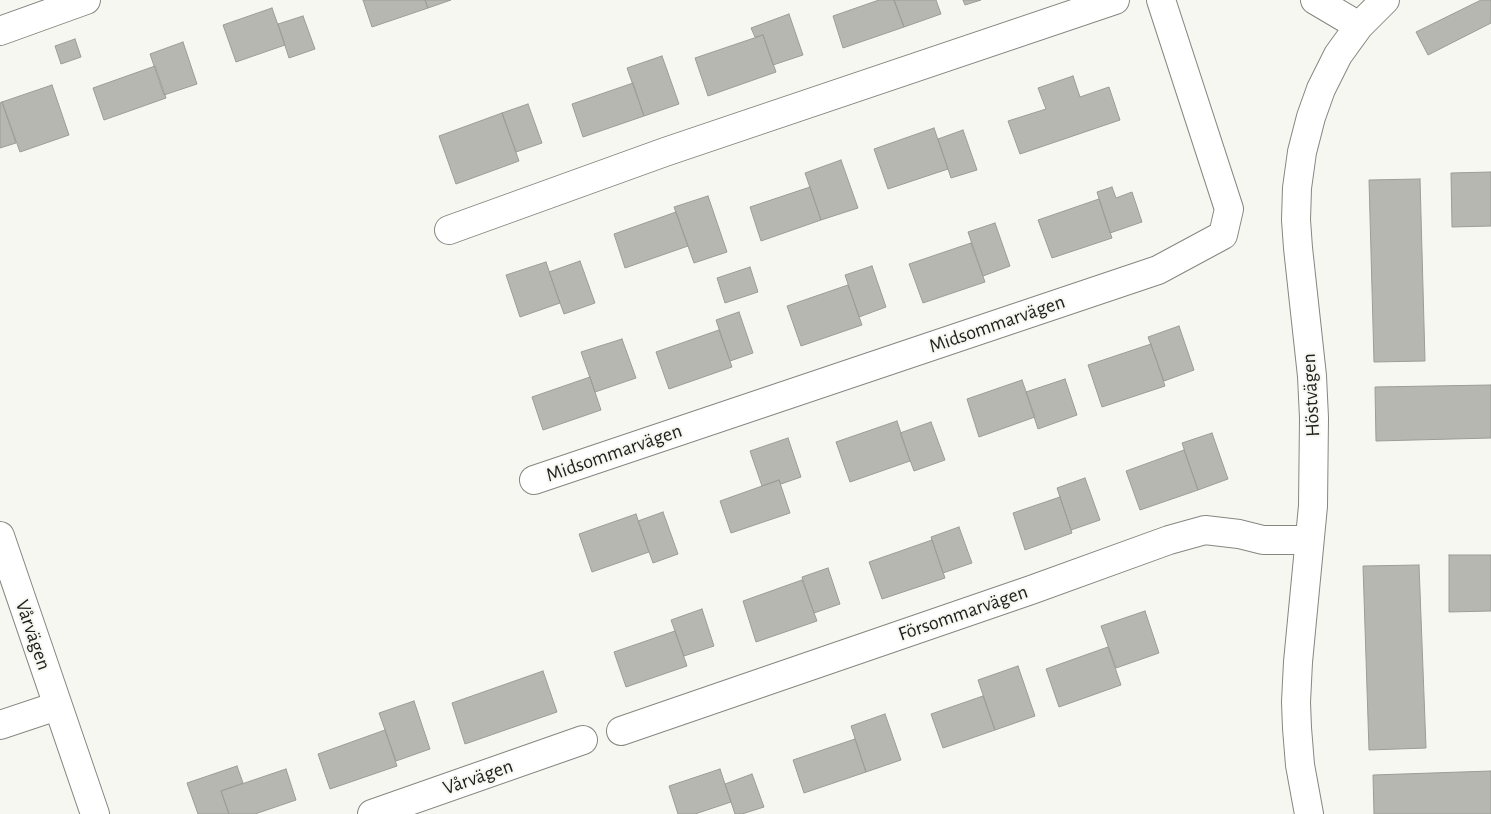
<!DOCTYPE html>
<meta charset="utf-8">
<style>
body{margin:0}
canvas{display:block;background:#f6f7f0}
</style>
<canvas width="1491" height="814"></canvas>
<script>
const ctx = document.querySelector('canvas').getContext('2d');
ctx.lineJoin = 'round';
function paint(path, color) { ctx.fillStyle = color; ctx.fill(path, 'evenodd'); }
const shape = rows => new Path2D(rows.map(r => 'M' + r).join(''));
function trace(path, color, width, dash) { ctx.strokeStyle = color; ctx.lineWidth = width; ctx.lineCap = dash ? 'butt' : 'round'; ctx.setLineDash(dash || []); ctx.stroke(path); }
function label(font, color, halo, rows, align = 'center') {
  ctx.font = font + ' "Alegreya Sans",sans-serif'; ctx.lineWidth = 4; ctx.setLineDash([]); ctx.textBaseline = 'middle'; ctx.strokeStyle = halo; ctx.fillStyle = color; for (const [text, x, y, turn = 0] of rows) {
    ctx.save(); ctx.translate(x, y); ctx.rotate((+turn || 0) * Math.PI / 180); ctx.textAlign = isNaN(turn) ? turn : align; if (halo) ctx.strokeText(text, 0, 0); ctx.fillText(text, 0, 0); ctx.restore();
  }
}
const building = shape([
 [363,0,425,0,428,8,372,27,363,0],
 [425,0,451,0,428,8,425,0],
 [879,0,894,0,904,27,843,48,833,16,879,0],
 [894,0,936,0,941,14,904,27,894,0],
 [963,0,981,0,965,5,963,0],
 [1481,0,1491,0,1491,23,1428,55,1416,32,1481,0],
 [272,8,285,45,236,62,223,25,272,8],
 [789,14,803,55,773,65,763,35,755,37,751,28,789,14],
 [303,16,315,49,289,58,278,24,303,16],
 [763,35,776,72,708,96,695,58,763,35],
 [75,39,81,57,61,64,55,46,75,39],
 [183,42,197,84,164,95,150,54,183,42],
 [662,56,679,104,644,116,627,68,662,56],
 [155,66,166,98,104,120,93,88,155,66],
 [1073,76,1080,97,1109,87,1120,120,1020,154,1008,121,1046,109,1038,88,1073,76],
 [633,83,644,116,583,137,572,104,633,83],
 [52,85,69,135,20,152,2,102,52,85],
 [2,102,16,143,0,148,0,103,2,102],
 [528,104,542,143,516,152,502,113,528,104],
 [502,113,519,161,456,184,439,136,502,113],
 [934,128,948,169,888,189,874,149,934,128],
 [963,130,977,170,951,178,938,139,963,130],
 [841,160,858,208,821,220,805,173,841,160],
 [1491,172,1491,226,1452,227,1451,173,1491,172],
 [1420,179,1425,361,1374,362,1369,180,1420,179],
 [810,187,821,220,761,241,750,207,810,187],
 [1112,187,1116,198,1132,192,1142,222,1110,233,1097,192,1112,187],
 [708,196,727,252,694,263,674,207,708,196],
 [1099,199,1112,238,1052,258,1038,220,1099,199],
 [676,212,688,246,625,268,614,234,676,212],
 [995,223,1010,266,983,276,968,232,995,223],
 [971,243,985,282,923,303,909,264,971,243],
 [580,261,595,303,564,314,549,272,580,261],
 [546,262,560,303,520,317,506,275,546,262],
 [872,266,886,307,859,317,845,275,872,266],
 [750,267,758,292,725,303,717,278,750,267],
 [848,285,862,325,801,346,787,306,848,285],
 [739,312,753,353,730,361,716,320,739,312],
 [1179,326,1194,370,1164,381,1148,337,1179,326],
 [719,330,732,367,669,389,656,352,719,330],
 [622,339,636,378,595,392,581,352,622,339],
 [1151,344,1165,386,1102,407,1088,365,1151,344],
 [590,377,601,410,543,430,532,397,590,377],
 [1065,379,1077,415,1038,429,1026,392,1065,379],
 [1022,380,1035,417,979,437,967,399,1022,380],
 [1491,385,1491,438,1376,441,1375,387,1491,385],
 [897,421,910,461,850,482,836,442,897,421],
 [931,422,945,460,914,471,900,433,931,422],
 [1212,433,1228,479,1198,490,1182,443,1212,433],
 [788,438,801,477,781,484,779,480,762,486,750,451,788,438],
 [1184,450,1198,490,1140,510,1126,471,1184,450],
 [1085,478,1100,520,1071,530,1057,488,1085,478],
 [779,480,790,513,731,533,720,501,779,480],
 [1060,497,1072,533,1025,550,1013,513,1060,497],
 [663,512,678,554,653,563,638,521,663,512],
 [636,514,649,552,592,572,579,534,636,514],
 [959,527,972,563,943,573,931,537,959,527],
 [932,540,945,578,882,599,869,562,932,540],
 [1449,555,1491,555,1491,611,1449,612,1449,555],
 [1419,565,1426,748,1369,750,1363,566,1419,565],
 [828,568,840,604,814,613,802,577,828,568],
 [802,580,817,621,756,642,743,601,802,580],
 [702,609,714,646,684,656,671,620,702,609],
 [1145,611,1159,653,1116,668,1101,626,1145,611],
 [675,631,687,666,626,687,614,652,675,631],
 [1108,647,1121,685,1059,707,1046,669,1108,647],
 [1018,666,1035,716,995,730,978,680,1018,666],
 [543,671,557,712,465,744,452,703,543,671],
 [983,696,995,730,943,748,931,714,983,696],
 [414,701,430,749,396,761,379,713,414,701],
 [885,714,901,760,866,772,851,726,885,714],
 [385,730,397,766,330,789,318,754,385,730],
 [855,739,866,772,804,793,793,760,855,739],
 [237,766,243,783,221,791,229,814,198,814,187,783,237,766],
 [286,769,296,800,255,814,229,814,221,791,286,769],
 [720,769,731,802,695,814,678,814,669,786,720,769],
 [1491,771,1491,814,1374,814,1373,775,1491,771],
 [752,774,764,807,742,814,735,814,725,784,752,774]
]);
const minor = shape([
 [1315,0,1359,26],
 [0,31,86,0],
 [449,230,665,152,1115,0],
 [534,480,1158,270,1223,235,1229,209,1161,0],
 [0,536,95,814],
 [0,725,57,706],
 [621,731,1031,590,1169,540,1205,530,1239,534,1263,540,1309,540],
 [372,814,583,740],
 [1309,814,1300,765,1297,728,1296,702,1298,662,1313,506,1314,418,1312,376,1298,248,1296,220,1297,188,1302,152,1311,117,1321,89,1338,55,1359,26,1385,0]
]);
const streetNames = [
 ["Midsommarvägen",997,324,-19],
 ["Höstvägen",1311,395,-93],
 ["Midsommarvägen",614,453,-19],
 ["Försommarvägen",963,613,-19],
 ["Vårvägen",33,635,71],
 ["Vårvägen",478,777,-19]
];
paint(building, '#b6b7b1');
trace(building, '#9d9d97', 1);
trace(minor, '#868781', 30);
trace(minor, '#fff', 28);
label('20px', '#1f1f1d', '#f6f7f0', streetNames);
</script>
